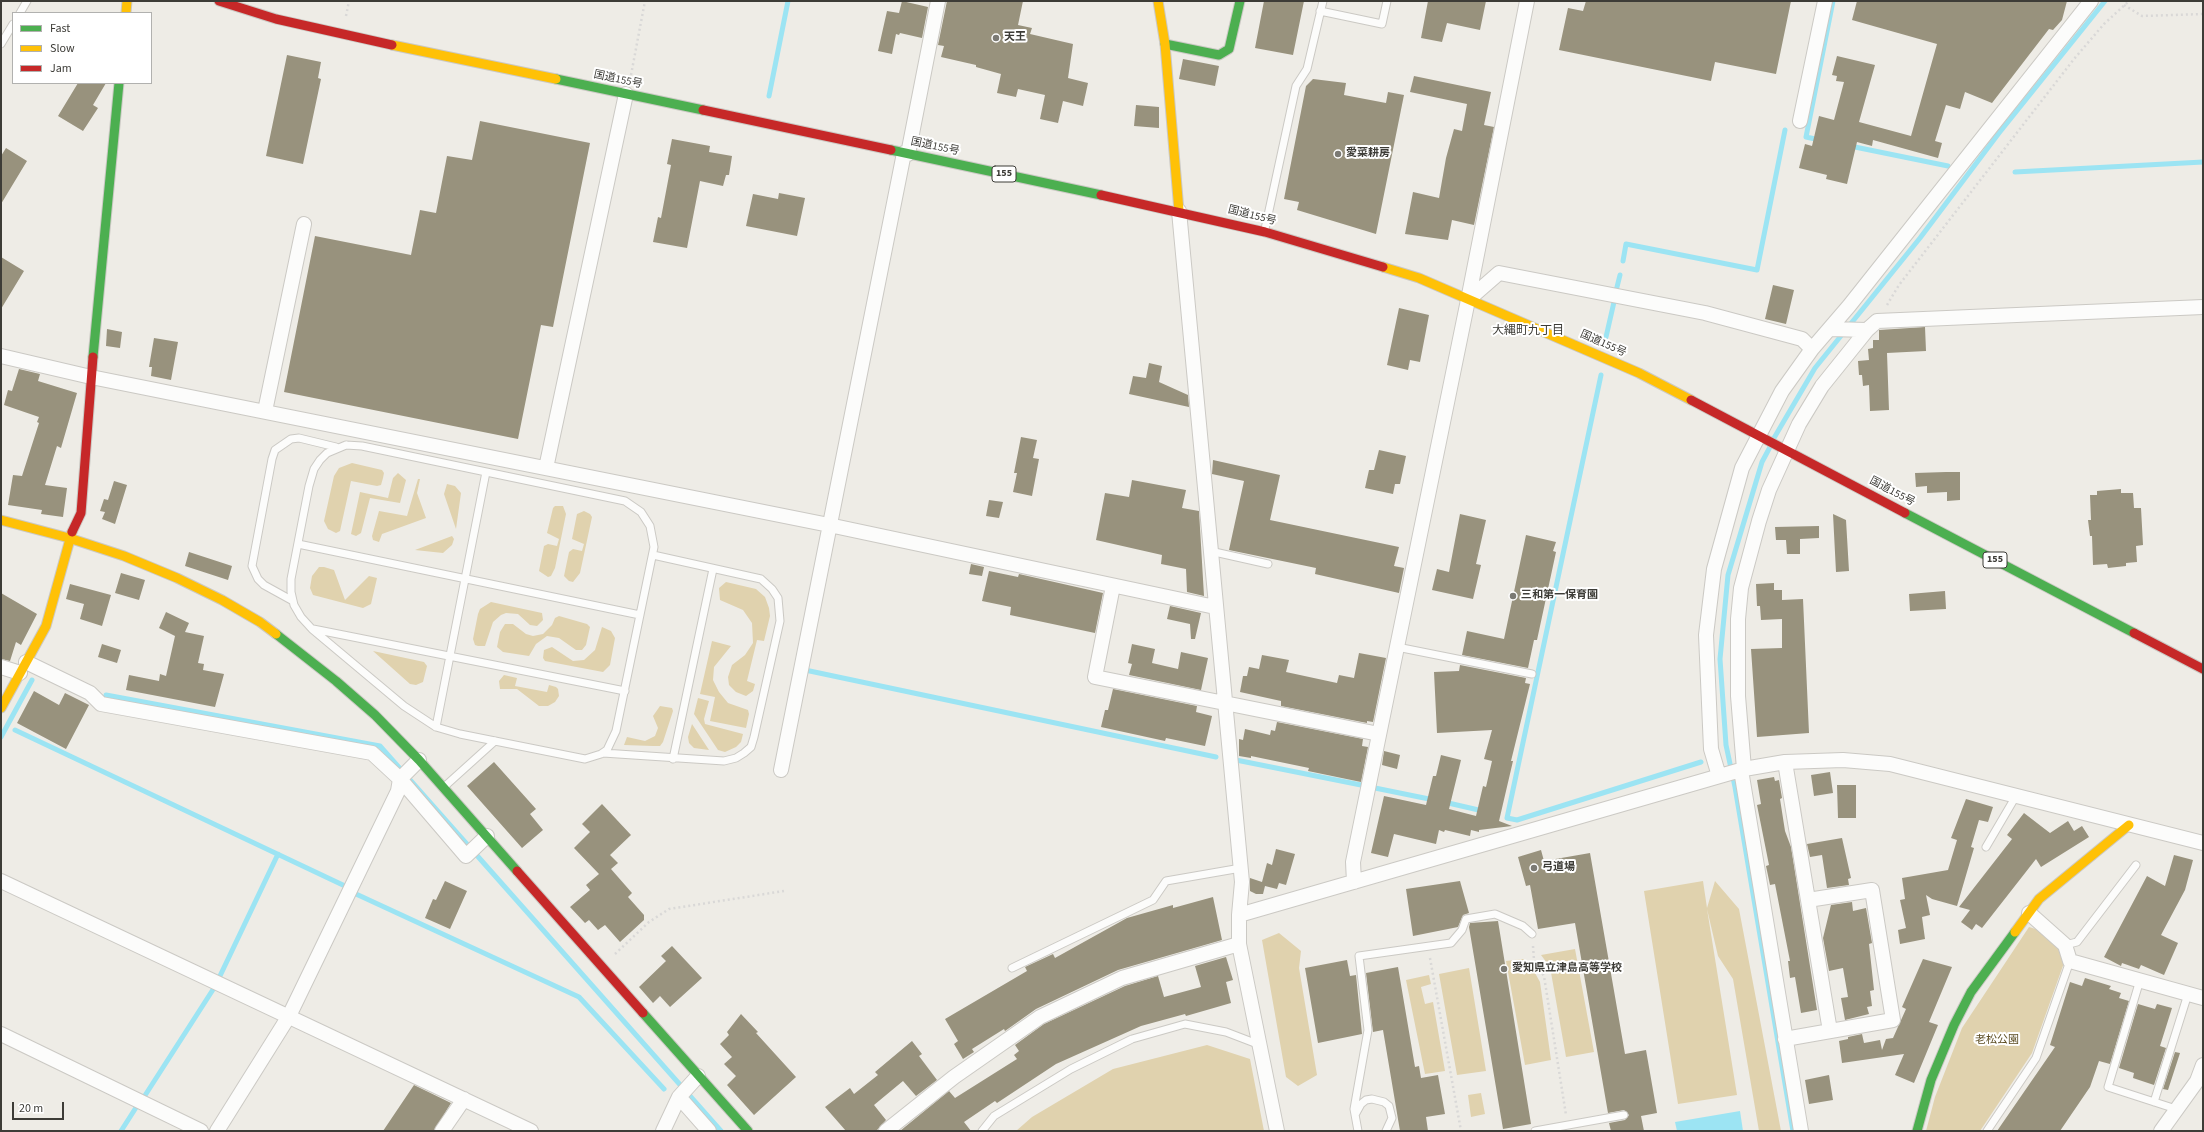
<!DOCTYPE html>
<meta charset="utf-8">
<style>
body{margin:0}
#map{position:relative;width:2204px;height:1132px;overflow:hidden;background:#eeece6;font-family:"Source Sans 3",sans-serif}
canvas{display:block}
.frame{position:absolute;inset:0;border:2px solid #3d3c37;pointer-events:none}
.legend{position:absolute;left:12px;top:12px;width:140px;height:72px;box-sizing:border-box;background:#fff;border:1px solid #b1b1af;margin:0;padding:5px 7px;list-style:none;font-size:12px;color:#3d3c37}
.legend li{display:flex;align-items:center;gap:8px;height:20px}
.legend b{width:20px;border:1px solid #b1b1af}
.scale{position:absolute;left:12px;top:1102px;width:52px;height:18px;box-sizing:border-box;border:2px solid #3d3c37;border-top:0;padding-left:5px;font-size:12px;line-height:14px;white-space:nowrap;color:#3d3c37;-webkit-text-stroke:3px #fff;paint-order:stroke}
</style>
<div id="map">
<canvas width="2204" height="1132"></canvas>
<div class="frame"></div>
<ul class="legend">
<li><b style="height:5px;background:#4caf50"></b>Fast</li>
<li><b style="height:5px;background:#ffc107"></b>Slow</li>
<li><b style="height:5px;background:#c62828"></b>Jam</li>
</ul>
<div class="scale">20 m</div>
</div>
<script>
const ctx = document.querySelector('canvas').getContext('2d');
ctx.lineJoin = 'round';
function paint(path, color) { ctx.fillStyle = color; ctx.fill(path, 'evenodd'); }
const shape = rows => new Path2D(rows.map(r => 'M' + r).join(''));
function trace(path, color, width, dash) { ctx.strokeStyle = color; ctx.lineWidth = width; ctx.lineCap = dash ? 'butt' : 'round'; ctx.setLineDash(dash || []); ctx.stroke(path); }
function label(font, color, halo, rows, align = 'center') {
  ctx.font = font + ' "Source Sans 3","Noto Sans JP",sans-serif'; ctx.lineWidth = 4; ctx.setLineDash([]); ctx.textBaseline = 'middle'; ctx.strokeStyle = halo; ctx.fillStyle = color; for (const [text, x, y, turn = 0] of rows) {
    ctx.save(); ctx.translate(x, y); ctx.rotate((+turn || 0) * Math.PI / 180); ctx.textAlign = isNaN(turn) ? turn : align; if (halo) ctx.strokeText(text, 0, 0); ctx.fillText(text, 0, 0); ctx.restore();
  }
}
const green = shape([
 [352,463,382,470,384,473,383,478,381,485,377,486,351,481,340,531,336,533,328,529,324,521,334,476,339,468],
 [398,473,406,480,400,503,370,498,361,533,356,536,351,534,360,492,388,498,393,478],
 [418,479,420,479,417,493,426,518,382,534,379,542,373,540,372,536,379,511,407,516],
 [447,484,455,486,461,493,456,529,444,494],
 [555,506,563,506,566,514,555,568,551,576,548,577,539,571,544,546,548,544,557,546,559,539,547,533,553,508],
 [584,511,590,514,592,517,580,573,573,582,569,581,564,576,569,552,573,549,582,551,584,544,572,539,577,514],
 [452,536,454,539,452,545,443,553,415,550],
 [319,567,324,567,334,570,345,600,369,576,377,578,371,604,363,608,313,595,310,588,312,576],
 [726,582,756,589,765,597,769,608,770,616,764,641,757,640,747,681,755,684,753,691,746,696,736,692,729,685,728,677,732,665,745,655,753,643,752,623,743,610,720,600,719,588],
 [491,602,542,613,543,620,537,626,530,625,518,614,506,613,501,615,493,622,485,646,478,646,475,645,473,639,478,614,480,609],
 [559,616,587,624,590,627,586,645,582,650,576,650,559,638,547,636,536,644,529,656,503,652,497,647,500,632,505,624,513,624,526,634,533,636,543,634,552,625,555,618],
 [602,627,611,631,615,638,610,665,603,672,545,661,543,658,544,650,552,647,573,661,584,660,595,650],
 [712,641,731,646,714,667,713,680,719,692,728,703,748,710,749,714,746,728,710,721,715,697,700,694],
 [373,651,424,662,427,666,423,682,416,685,410,684],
 [504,675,517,678,515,686,547,692,549,685,556,687,558,689,559,696,555,702,548,706,539,706,517,689,500,689,499,681],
 [698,698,709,701,704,719,705,724,743,734,741,742,736,747,725,752,718,750,694,714],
 [660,706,672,708,673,711,663,742,660,746,653,746,624,745,627,737,645,741,655,736,658,728,653,716],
 [692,724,709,750,694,748,689,743,688,737],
 [1703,881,1707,908,1715,881,1739,909,1781,1131,1759,1131,1733,979,1718,956,1707,909,1737,1095,1678,1104,1644,891],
 [2029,927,2042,931,2056,943,2065,960,2032,1053,1980,1131,1926,1131,1935,1097,1962,1028],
 [1279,933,1301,951,1299,968,1317,1075,1298,1086,1286,1077,1262,940],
 [1575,949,1594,1052,1566,1057,1550,967,1541,955],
 [1523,959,1530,964,1540,982,1551,1060,1525,1065,1506,961],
 [1469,968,1486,1071,1457,1075,1439,974],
 [1429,975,1431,984,1421,987,1425,1004,1433,1002,1445,1071,1425,1074,1406,980],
 [1207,1045,1250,1059,1264,1131,1016,1131,1032,1117,1113,1069],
 [1481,1093,1485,1114,1471,1117,1468,1095]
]);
const water = shape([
 [1740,1111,1743,1131,1677,1131,1675,1122]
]);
const stream = shape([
 [769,96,788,1],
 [1820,140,1806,137,1833,1],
 [1850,146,1948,166],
 [2015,172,2203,162],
 [1623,261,1626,244,1757,270,1785,130],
 [1616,291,1620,275],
 [1606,337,1614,302],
 [1601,375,1507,818,1517,820,1701,762],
 [1774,438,1815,368,1920,238,1999,133,2105,1],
 [1770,447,1762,462,1728,575,1720,659,1726,745,1735,787,1793,1131],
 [805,670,1216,757],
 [106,695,380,746,721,1131],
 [15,730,345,886],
 [1,737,32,680],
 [1236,760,1361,785],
 [1375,788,1434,800],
 [1444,802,1483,811],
 [356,894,579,997,664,1089],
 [219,978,278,854],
 [144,1097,214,988],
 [121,1131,137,1106]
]);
const building = shape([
 [902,1,928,7,922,38,900,33,899,35,896,34,892,54,878,51,887,11,899,13],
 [947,1,1023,1,1018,25,1032,28,1030,34,1073,44,1068,78,1088,83,1083,106,1063,101,1058,123,1040,119,1045,95,1018,89,1016,97,997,93,1001,74,976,67,976,65,941,57,944,46,938,45],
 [1264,1,1304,1,1293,55,1255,48],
 [1428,1,1486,1,1480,30,1447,23,1442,42,1421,38],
 [1586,1,1791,1,1776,74,1715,62,1711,81,1559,50,1568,8,1583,11],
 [1857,1,2067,1,2062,20,2053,30,2049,29,1992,103,1965,92,1960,109,1946,105,1935,141,1942,143,1938,158,1873,140,1872,146,1857,142,1847,184,1826,179,1827,175,1799,168,1805,144,1812,146,1819,116,1834,120,1844,82,1836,81,1837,76,1832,75,1837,56,1875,65,1859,122,1911,136,1937,44,1852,20],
 [287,55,321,62,318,78,321,79,303,164,266,156],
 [1183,59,1219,66,1215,86,1179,79],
 [1414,76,1491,92,1484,125,1494,127,1474,225,1452,220,1448,240,1405,234,1413,192,1439,198,1446,158,1454,129,1462,131,1467,104,1410,92],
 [1313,79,1346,83,1344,95,1386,103,1388,92,1404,95,1376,234,1297,210,1299,202,1284,199,1306,86],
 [78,83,106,83,93,105,98,108,83,131,58,116],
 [1136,105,1159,107,1159,128,1134,126],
 [480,121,590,143,553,327,541,325,518,439,284,392,315,236,411,255,420,210,436,213,447,156,472,160],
 [672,139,710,146,709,152,732,156,729,175,726,175,723,186,700,181,687,248,653,242,658,217,661,218,671,165,667,164],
 [6,148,27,161,1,204,1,156],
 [779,193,805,198,797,236,746,226,753,194,778,199],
 [1,257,24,271,1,309],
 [1773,285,1794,290,1786,324,1765,319],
 [1399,308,1429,315,1420,362,1410,360,1408,370,1387,365],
 [1925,327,1926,351,1887,353,1889,410,1870,411,1869,385,1863,386,1862,375,1859,375,1858,361,1869,360,1868,349,1873,348,1873,340,1879,340,1879,330],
 [107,329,122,332,120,348,106,346],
 [154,338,178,342,171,380,151,376,152,367,149,367],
 [1149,363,1162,366,1159,382,1188,395,1189,407,1129,394,1133,376,1146,378],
 [19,369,40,374,38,381,77,393,61,448,57,446,45,485,67,488,63,517,41,514,42,510,8,505,13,475,22,476,39,423,37,422,39,417,4,405,8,390,12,391],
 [1021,437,1037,440,1033,458,1039,459,1032,496,1013,492,1017,473,1014,473],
 [1379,450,1406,456,1400,484,1395,484,1393,494,1365,488,1369,470,1374,470],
 [1213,460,1280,475,1270,520,1399,547,1394,566,1404,568,1399,593,1315,574,1316,568,1229,550,1244,481,1212,474],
 [1946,472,1960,472,1960,500,1947,501,1947,492,1927,493,1927,486,1916,487,1915,473],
 [1132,480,1186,490,1182,508,1199,511,1204,596,1187,592,1186,569,1161,564,1162,555,1096,540,1105,493,1129,497],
 [114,481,127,485,115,524,102,519,105,512,100,511,104,499,108,500],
 [2121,489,2121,493,2133,493,2134,508,2141,508,2143,545,2136,546,2137,562,2126,563,2126,566,2108,568,2107,564,2093,565,2092,536,2090,536,2088,520,2091,520,2090,495,2097,495,2097,491],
 [989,500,1003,502,999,518,986,516],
 [1460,514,1486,520,1476,564,1481,565,1473,599,1432,590,1437,569,1449,572],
 [1833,514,1846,520,1849,571,1836,572],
 [1819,526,1819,538,1800,539,1800,554,1787,554,1786,540,1776,540,1775,527],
 [1526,535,1556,542,1553,551,1556,552,1537,640,1534,640,1528,668,1462,655,1467,631,1504,639],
 [189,552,232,566,228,580,185,566],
 [971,564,984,567,982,576,969,574],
 [989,571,1018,577,1019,574,1103,593,1095,633,1010,615,1011,607,982,601],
 [121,573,145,580,139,600,115,593],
 [1774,583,1774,590,1782,590,1782,600,1803,599,1809,733,1757,737,1751,649,1782,648,1782,619,1761,620,1760,606,1757,606,1756,584],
 [70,584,111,595,102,626,80,619,84,604,66,599],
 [1945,591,1946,609,1910,611,1909,594],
 [1,593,37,614,21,645,16,642,10,661,1,659],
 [1170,606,1201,613,1195,639,1191,639,1190,624,1167,619],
 [166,612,189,623,185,632,204,636,198,663,204,664,203,670,224,674,215,707,126,690,129,675,159,681,160,674,166,676,175,636,159,628],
 [102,644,121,650,117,663,98,657],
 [1132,644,1155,649,1152,663,1178,669,1181,652,1208,658,1201,690,1129,675,1132,664,1128,663],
 [1359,653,1386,658,1373,722,1367,721,1367,723,1281,706,1281,701,1240,692,1243,676,1247,676,1249,667,1259,669,1262,655,1289,660,1286,672,1337,683,1339,675,1354,678],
 [1460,665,1526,678,1525,683,1530,684,1511,761,1513,761,1499,821,1512,826,1479,830,1479,832,1471,830,1470,836,1445,830,1444,832,1439,830,1436,844,1394,834,1388,857,1371,853,1384,796,1426,805,1433,776,1436,776,1441,755,1461,760,1449,809,1476,816,1483,786,1486,787,1492,761,1484,759,1492,730,1437,733,1434,672,1459,671],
 [1113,689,1197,706,1196,712,1212,716,1205,746,1166,738,1165,741,1101,727,1105,710,1108,710],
 [34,691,59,705,65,693,89,705,66,749,17,723],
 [1277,722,1363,739,1362,746,1368,747,1361,782,1308,771,1309,768,1251,756,1251,758,1239,756,1239,739,1243,740,1245,729,1270,735,1271,730,1275,731],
 [1384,751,1400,755,1397,769,1382,765],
 [494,762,536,809,530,814,543,830,522,848,467,786],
 [1830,772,1833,793,1814,796,1811,775],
 [1774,777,1775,781,1779,780,1782,798,1780,799,1785,831,1791,847,1817,1010,1801,1013,1795,977,1790,978,1788,961,1790,961,1775,884,1770,885,1766,866,1769,865,1757,805,1761,804,1757,780],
 [1837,785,1856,785,1856,818,1838,818],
 [1966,799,1993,807,1988,822,1979,820,1971,847,1974,848,1957,906,1932,899,1926,895,1930,915,1922,917,1925,939,1900,944,1898,930,1906,928,1900,900,1905,899,1902,878,1948,870,1957,840,1951,838],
 [602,804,631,835,610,855,618,863,611,869,632,893,628,897,644,915,644,920,620,942,605,925,598,930,589,920,585,923,570,907,590,890,586,885,599,874,574,848,590,832,582,824],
 [2024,813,2050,833,2068,821,2074,831,2082,826,2089,837,2041,867,2036,859,1982,928,1976,924,1972,930,1961,922,1970,910,1959,907,2012,839,2007,835],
 [1842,838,1851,878,1848,879,1849,885,1827,888,1822,855,1810,857,1807,844],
 [1276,849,1295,854,1286,885,1279,883,1277,889,1265,886,1263,894,1256,894,1250,891,1250,878,1262,882,1267,863,1272,865],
 [1541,850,1544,861,1590,853,1625,1054,1646,1050,1657,1113,1641,1116,1644,1131,1611,1131,1609,1123,1625,1120,1629,1115,1624,1110,1608,1113,1575,923,1538,929,1530,885,1526,886,1518,857],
 [2174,855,2193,860,2185,890,2161,935,2178,943,2164,975,2141,965,2139,969,2122,963,2121,966,2104,957,2147,876,2165,886],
 [445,881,467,891,450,929,425,918,433,899,436,900],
 [1460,881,1469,913,1463,915,1458,927,1413,936,1406,889],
 [1213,897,1222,940,1118,970,1036,1009,1005,1031,1004,1029,972,1049,974,1052,963,1059,954,1044,958,1041,945,1019,1027,971,1025,967,1053,954,1055,958,1127,918,1173,905,1173,908],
 [1852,902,1853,911,1866,908,1872,943,1869,944,1874,990,1870,991,1872,1006,1867,1007,1869,1014,1845,1020,1841,998,1848,997,1843,968,1829,971,1823,938,1831,905],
 [1498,921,1531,1124,1503,1129,1469,927,1470,923],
 [672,946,702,978,670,1007,660,996,653,1003,639,987,666,961,661,956],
 [1226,957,1233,980,1226,982,1231,1003,1186,1016,1185,1014,1141,1026,1056,1064,997,1103,995,1101,964,1122,971,1131,900,1131,949,1091,955,1098,1017,1059,1014,1055,1019,1051,1015,1045,1044,1024,1125,986,1158,976,1164,997,1201,987,1195,966],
 [1923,959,1952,967,1929,1022,1938,1025,1914,1083,1895,1075,1904,1054,1842,1063,1839,1041,1848,1039,1848,1037,1862,1034,1864,1043,1880,1040,1882,1050,1886,1039,1893,1038,1906,1009,1902,1007],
 [1347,960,1350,976,1356,975,1362,1034,1318,1043,1305,968],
 [1398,967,1415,1067,1419,1066,1421,1078,1438,1075,1445,1114,1426,1117,1428,1131,1400,1131,1383,1030,1373,1032,1366,973],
 [2085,978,2111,986,2109,989,2121,993,2119,998,2129,1001,2110,1064,2099,1061,2090,1087,2060,1131,1997,1131,2055,1047,2050,1045,2070,982,2082,986],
 [2138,1004,2155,1009,2157,1004,2172,1008,2160,1046,2166,1048,2154,1085,2133,1078,2134,1073,2119,1068],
 [741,1014,758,1032,756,1033,796,1077,754,1115,727,1085,736,1076,724,1064,732,1057,720,1044,729,1035,727,1032],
 [912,1041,922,1054,919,1056,937,1080,916,1096,903,1081,874,1105,886,1120,878,1129,876,1131,846,1131,825,1107,850,1088,854,1094,878,1075,875,1072],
 [2175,1052,2180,1053,2168,1090,2163,1089],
 [1829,1075,1833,1100,1809,1104,1805,1080],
 [414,1085,451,1103,434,1131,383,1131]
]);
const path = shape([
 [2124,5,2142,16,2203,14],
 [346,16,349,1],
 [631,75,645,1],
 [1887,305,1899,285,2074,59,2104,24,2129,1],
 [1533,946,1534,960,1544,976,1566,1115],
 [615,954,649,922,669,909,784,891],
 [1430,958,1461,1131]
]);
const lane = shape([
 [1320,11,1382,24,1387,1],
 [20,13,27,1],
 [1,44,13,24],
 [1265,229,1296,86,1307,69,1323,1],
 [346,445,362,446,625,501,641,512,650,526,654,547,616,731,607,750,601,754,585,759,460,734,436,727,404,706,312,629,301,617,294,605,291,592,291,579,309,486,314,469,320,460,327,453,346,445],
 [298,544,640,615],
 [1210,551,1268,564],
 [293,601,264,585,258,579,252,566,272,459,275,450,291,439,299,438,336,447],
 [313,629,625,691],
 [1397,647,1532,674],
 [436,727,486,472],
 [603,753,724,761,736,758,744,753,751,747,754,737,780,621,778,598,772,589,761,579,653,555],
 [673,759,713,569],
 [444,787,495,741],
 [1986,847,2016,796],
 [2065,945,2077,942,2136,865],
 [1012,968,1153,900,1166,881,1241,868],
 [2140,980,2108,1087,2176,1109],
 [2154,1102,2188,994],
 [1356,1113,1361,1104,1366,1100,1372,1099,1384,1102,1389,1106,1392,1118,1386,1131],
 [982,1131,994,1116,1071,1069,1132,1039,1185,1024,1226,1032,1260,1045],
 [1358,1131,1354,1109,1368,1030,1359,956,1451,943,1462,930,1466,919,1495,914,1523,926,1532,934],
 [1535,1131,1624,1115],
 [1987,1131,2036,1058,2070,961]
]);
const street = shape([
 [1800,121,1825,1],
 [908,154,938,1],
 [1179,211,1242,882,1239,915,1239,944,1277,1131],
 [1468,300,1499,273,1705,313,1802,339,1812,349],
 [1830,329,1867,330],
 [1,356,91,377,829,525,1215,607],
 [265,411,304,224],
 [546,468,626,94],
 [1113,586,1095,677,1379,734],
 [26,662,90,693,101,704,372,753,400,779,466,856,487,836],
 [1,667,20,673],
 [1744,769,1738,696,1738,619,1741,588,1759,521,1769,490,1799,424,1822,386,1867,330,1877,321,2203,307],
 [781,770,904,153],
 [1741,770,1801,1131],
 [1719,776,1711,749,1706,635,1714,569,1742,468,1782,391,1812,349,1849,306,2091,1],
 [1,881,531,1131],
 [1354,882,1353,862,1468,300,1527,1],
 [1808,900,1830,1031],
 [2029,913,2065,945,2070,961,2203,998],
 [1239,915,1744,769,1785,762,1843,760,1890,764,2203,843],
 [1,1034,201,1131],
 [1785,1039,1893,1020,1872,890,1808,900,1785,762],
 [679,1097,709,1131],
 [217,1131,289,1016,398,791,400,779,419,760],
 [442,1131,464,1099],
 [663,1131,679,1097,698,1076],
 [886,1131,954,1077,1040,1017,1122,978,1239,944],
 [2161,1131,2197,1081,2203,1065]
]);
const fast = shape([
 [1165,44,1219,55,1229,49,1240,1],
 [556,79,703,110],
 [891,150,1101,195],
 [93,357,119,83],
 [1905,513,2134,633],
 [276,634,336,681,375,715,419,760,517,871],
 [643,1013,748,1131],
 [1917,1131,1931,1080,1954,1025,1971,992,2015,932]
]);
const slow = shape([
 [1158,1,1165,44,1179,211],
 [126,13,127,1],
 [392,45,556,79],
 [1383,267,1419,278,1639,373,1691,400],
 [1,520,69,538,124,556,177,578,222,600,260,622,276,634],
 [1,708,46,626,72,532],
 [2015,932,2039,899,2129,825]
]);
const jam = shape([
 [219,1,276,19,392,45],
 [703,110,891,150],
 [1101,195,1265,232,1383,267],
 [1691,400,1905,513],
 [72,532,81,513,93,357],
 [2134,633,2203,669],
 [517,871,643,1013]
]);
const markers = [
 [996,38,4,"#7b7a74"],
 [1338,154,4,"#7b7a74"],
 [1513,596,4,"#7b7a74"],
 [1534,868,4,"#7b7a74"],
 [1504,969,4,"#7b7a74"]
];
const shields = [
 [1004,174,24],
 [1995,560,24]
];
const shieldNames = [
 ["155",1004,174],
 ["155",1995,560]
];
const poiNames = [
 ["天王",1004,38],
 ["愛菜耕房",1346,154],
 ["三和第一保育園",1521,596],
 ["弓道場",1542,868],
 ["愛知県立津島高等学校",1512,969]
];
const streetNames = [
 ["国道155号",618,80,12],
 ["国道155号",935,147,12],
 ["国道155号",1252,216,14],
 ["国道155号",1603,344,24],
 ["国道155号",1892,492,28]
];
const parkNames = [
 ["老松公園",1997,1041]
];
const neighbourhoodNames = [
 ["大縄町九丁目",1528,331]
];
paint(green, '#e0d2ae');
paint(water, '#9ce4f3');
trace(stream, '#9ce4f3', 5);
paint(building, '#98927d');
trace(lane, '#cbc9c4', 9);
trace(street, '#cbc9c4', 16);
trace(fast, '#cbc9c4', 11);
trace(slow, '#cbc9c4', 11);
trace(jam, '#cbc9c4', 11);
trace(path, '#d9d8d7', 2.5, [2, 3]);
trace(lane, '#fcfcfb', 7);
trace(street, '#fcfcfb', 14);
trace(fast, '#4caf50', 9);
trace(slow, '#ffc107', 9);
trace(jam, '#c62828', 9);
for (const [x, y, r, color] of markers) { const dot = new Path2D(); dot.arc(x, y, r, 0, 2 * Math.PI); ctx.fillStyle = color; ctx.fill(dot); trace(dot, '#fff', 1.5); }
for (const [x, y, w] of shields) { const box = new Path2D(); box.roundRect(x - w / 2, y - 8, w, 16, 3); ctx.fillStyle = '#fff'; ctx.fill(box); trace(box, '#3d3c37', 1); }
label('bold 10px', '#3d3c37', null, shieldNames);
label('bold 11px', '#3d3c37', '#fff', poiNames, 'left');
label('11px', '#3d3c37', '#fff', streetNames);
label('11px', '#5d4e24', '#fff', parkNames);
label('12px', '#3d3c37', '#fff', neighbourhoodNames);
</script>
